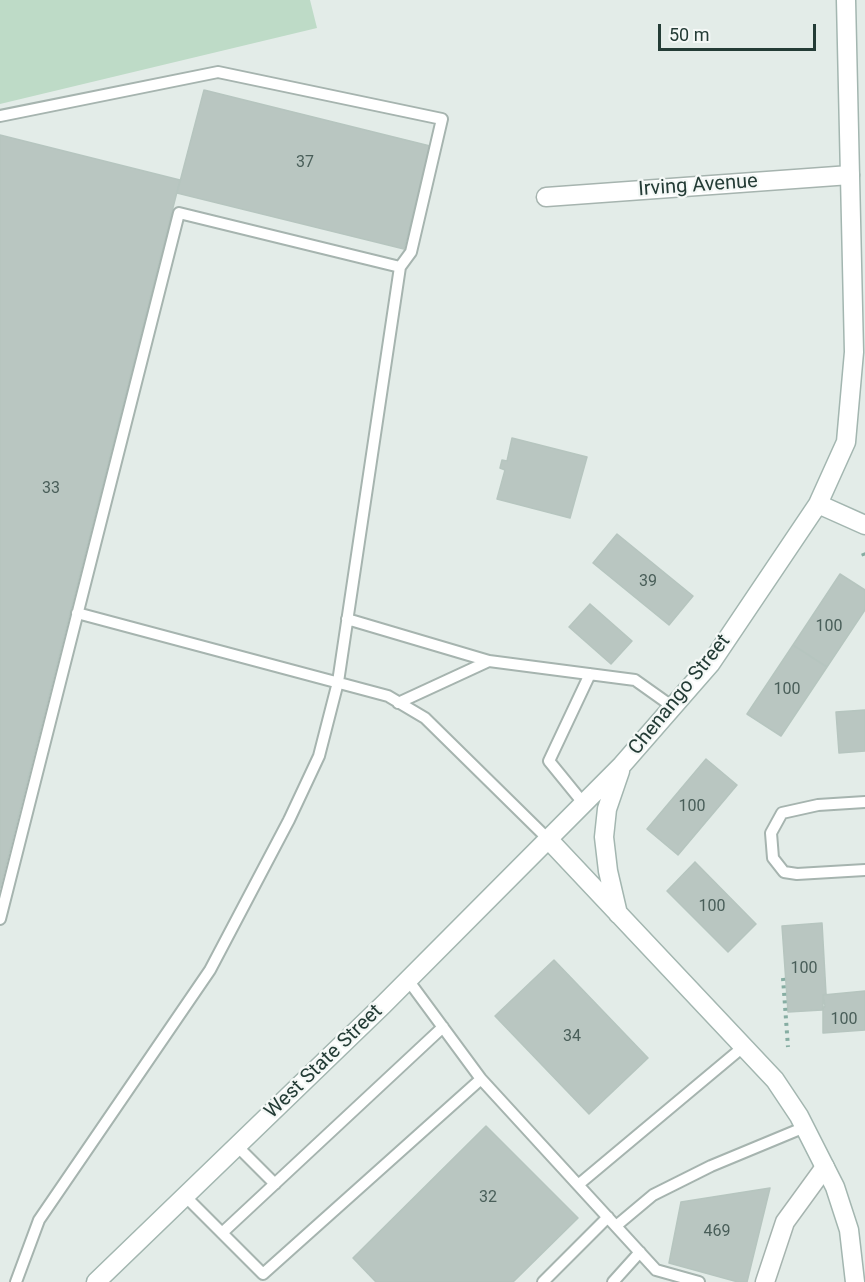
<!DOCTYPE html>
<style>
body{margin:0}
#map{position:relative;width:865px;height:1282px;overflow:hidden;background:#e3ece8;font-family:Roboto,sans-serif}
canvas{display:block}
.scale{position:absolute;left:658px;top:24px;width:158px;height:27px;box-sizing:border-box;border:3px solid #243c36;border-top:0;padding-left:8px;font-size:18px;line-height:21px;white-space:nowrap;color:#243c36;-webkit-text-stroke:4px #f4f8f6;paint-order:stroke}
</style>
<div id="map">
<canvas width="865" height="1282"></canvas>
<div class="scale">50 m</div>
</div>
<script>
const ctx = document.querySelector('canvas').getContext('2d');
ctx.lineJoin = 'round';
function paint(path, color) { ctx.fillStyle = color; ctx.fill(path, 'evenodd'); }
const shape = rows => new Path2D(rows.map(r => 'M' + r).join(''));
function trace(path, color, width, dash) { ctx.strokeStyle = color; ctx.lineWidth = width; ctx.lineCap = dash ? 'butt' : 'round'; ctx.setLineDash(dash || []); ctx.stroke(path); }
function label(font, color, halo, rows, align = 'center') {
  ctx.font = font + ' Roboto,sans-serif'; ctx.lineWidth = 4.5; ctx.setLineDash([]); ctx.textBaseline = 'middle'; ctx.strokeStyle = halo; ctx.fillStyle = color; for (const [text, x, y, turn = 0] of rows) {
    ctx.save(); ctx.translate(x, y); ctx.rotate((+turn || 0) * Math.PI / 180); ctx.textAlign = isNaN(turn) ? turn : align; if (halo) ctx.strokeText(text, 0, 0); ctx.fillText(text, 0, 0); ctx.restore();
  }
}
const green = shape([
 [0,0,310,0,317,28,0,104]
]);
const building = shape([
 [204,90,430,146,404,249,177,193,204,90],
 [0,135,180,180,0,888,0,135],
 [512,438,587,457,570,518,497,499,505,470,500,468,502,460,507,461,512,438],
 [617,534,693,596,669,625,593,563,617,534],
 [840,574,865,590,865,610,827,667,793,645,840,574],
 [590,604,632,641,611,664,569,627,590,604],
 [793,645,827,667,781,736,747,714,793,645],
 [865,710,865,751,839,753,836,712,865,710],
 [706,759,737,785,678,855,647,829,706,759],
 [695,862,756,924,728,952,667,891,695,862],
 [822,923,826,994,823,995,825,1006,822,1010,788,1012,782,926,822,923],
 [554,960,648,1058,589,1114,495,1016,554,960],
 [865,991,865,1030,823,1033,823,995,865,991],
 [486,1126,578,1218,513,1282,376,1282,353,1258,486,1126],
 [770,1188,747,1282,738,1282,669,1263,681,1202,770,1188]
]);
const path = shape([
 [863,553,865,559],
 [783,978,788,1047]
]);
const lane = shape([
 [0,116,218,72,442,119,411,252,400,267,338,682,319,756,289,820,210,970,39,1220,16,1282],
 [77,613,388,696,425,718,549,840],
 [347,619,489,661],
 [398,703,489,661,635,680,673,707],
 [865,802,818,805,782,813,771,833,773,858,784,872,797,874,865,870],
 [584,804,549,761,590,674],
 [0,919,179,213,400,267],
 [408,980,481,1079,656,1270,699,1282],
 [237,1146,275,1184],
 [578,1185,743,1047],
 [185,1196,263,1274,481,1079],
 [616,1226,653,1195,711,1166,805,1127],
 [222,1233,443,1027],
 [543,1282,608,1217],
 [613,1282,640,1252]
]);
const street = shape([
 [546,197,850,175],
 [765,1282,785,1222,825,1167]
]);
const secondary = shape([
 [818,504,865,525],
 [549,840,775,1080,799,1116,835,1187,849,1230,855,1282],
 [618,914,608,871,604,837,607,809,620,771],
 [96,1282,383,1005,622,765,711,663,818,504,846,442,854,352,846,0]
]);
const numberNames = [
 ["37",305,163],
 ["33",51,489],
 ["39",648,582],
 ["100",829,627],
 ["100",787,690],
 ["100",692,807],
 ["100",712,907],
 ["100",804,969],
 ["100",844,1020],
 ["34",572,1037],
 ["32",488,1198],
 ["469",717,1232]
];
const streetNames = [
 ["Irving Avenue",698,186,-4],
 ["Chenango Street",680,695,-51],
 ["West State Street",324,1062,-44]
];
paint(green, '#bedbc7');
paint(building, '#b9c6c1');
trace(building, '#b6c5bf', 1.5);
trace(lane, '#a6b4af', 14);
trace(street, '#a6b4af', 21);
trace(secondary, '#a3b6b0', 21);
trace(path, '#86ada2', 4, [3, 4.5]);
trace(lane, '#fff', 10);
trace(street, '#fff', 18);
trace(secondary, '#fff', 18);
label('16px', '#495e59', null, numberNames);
label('20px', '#243c36', '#f4f8f6', streetNames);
</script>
